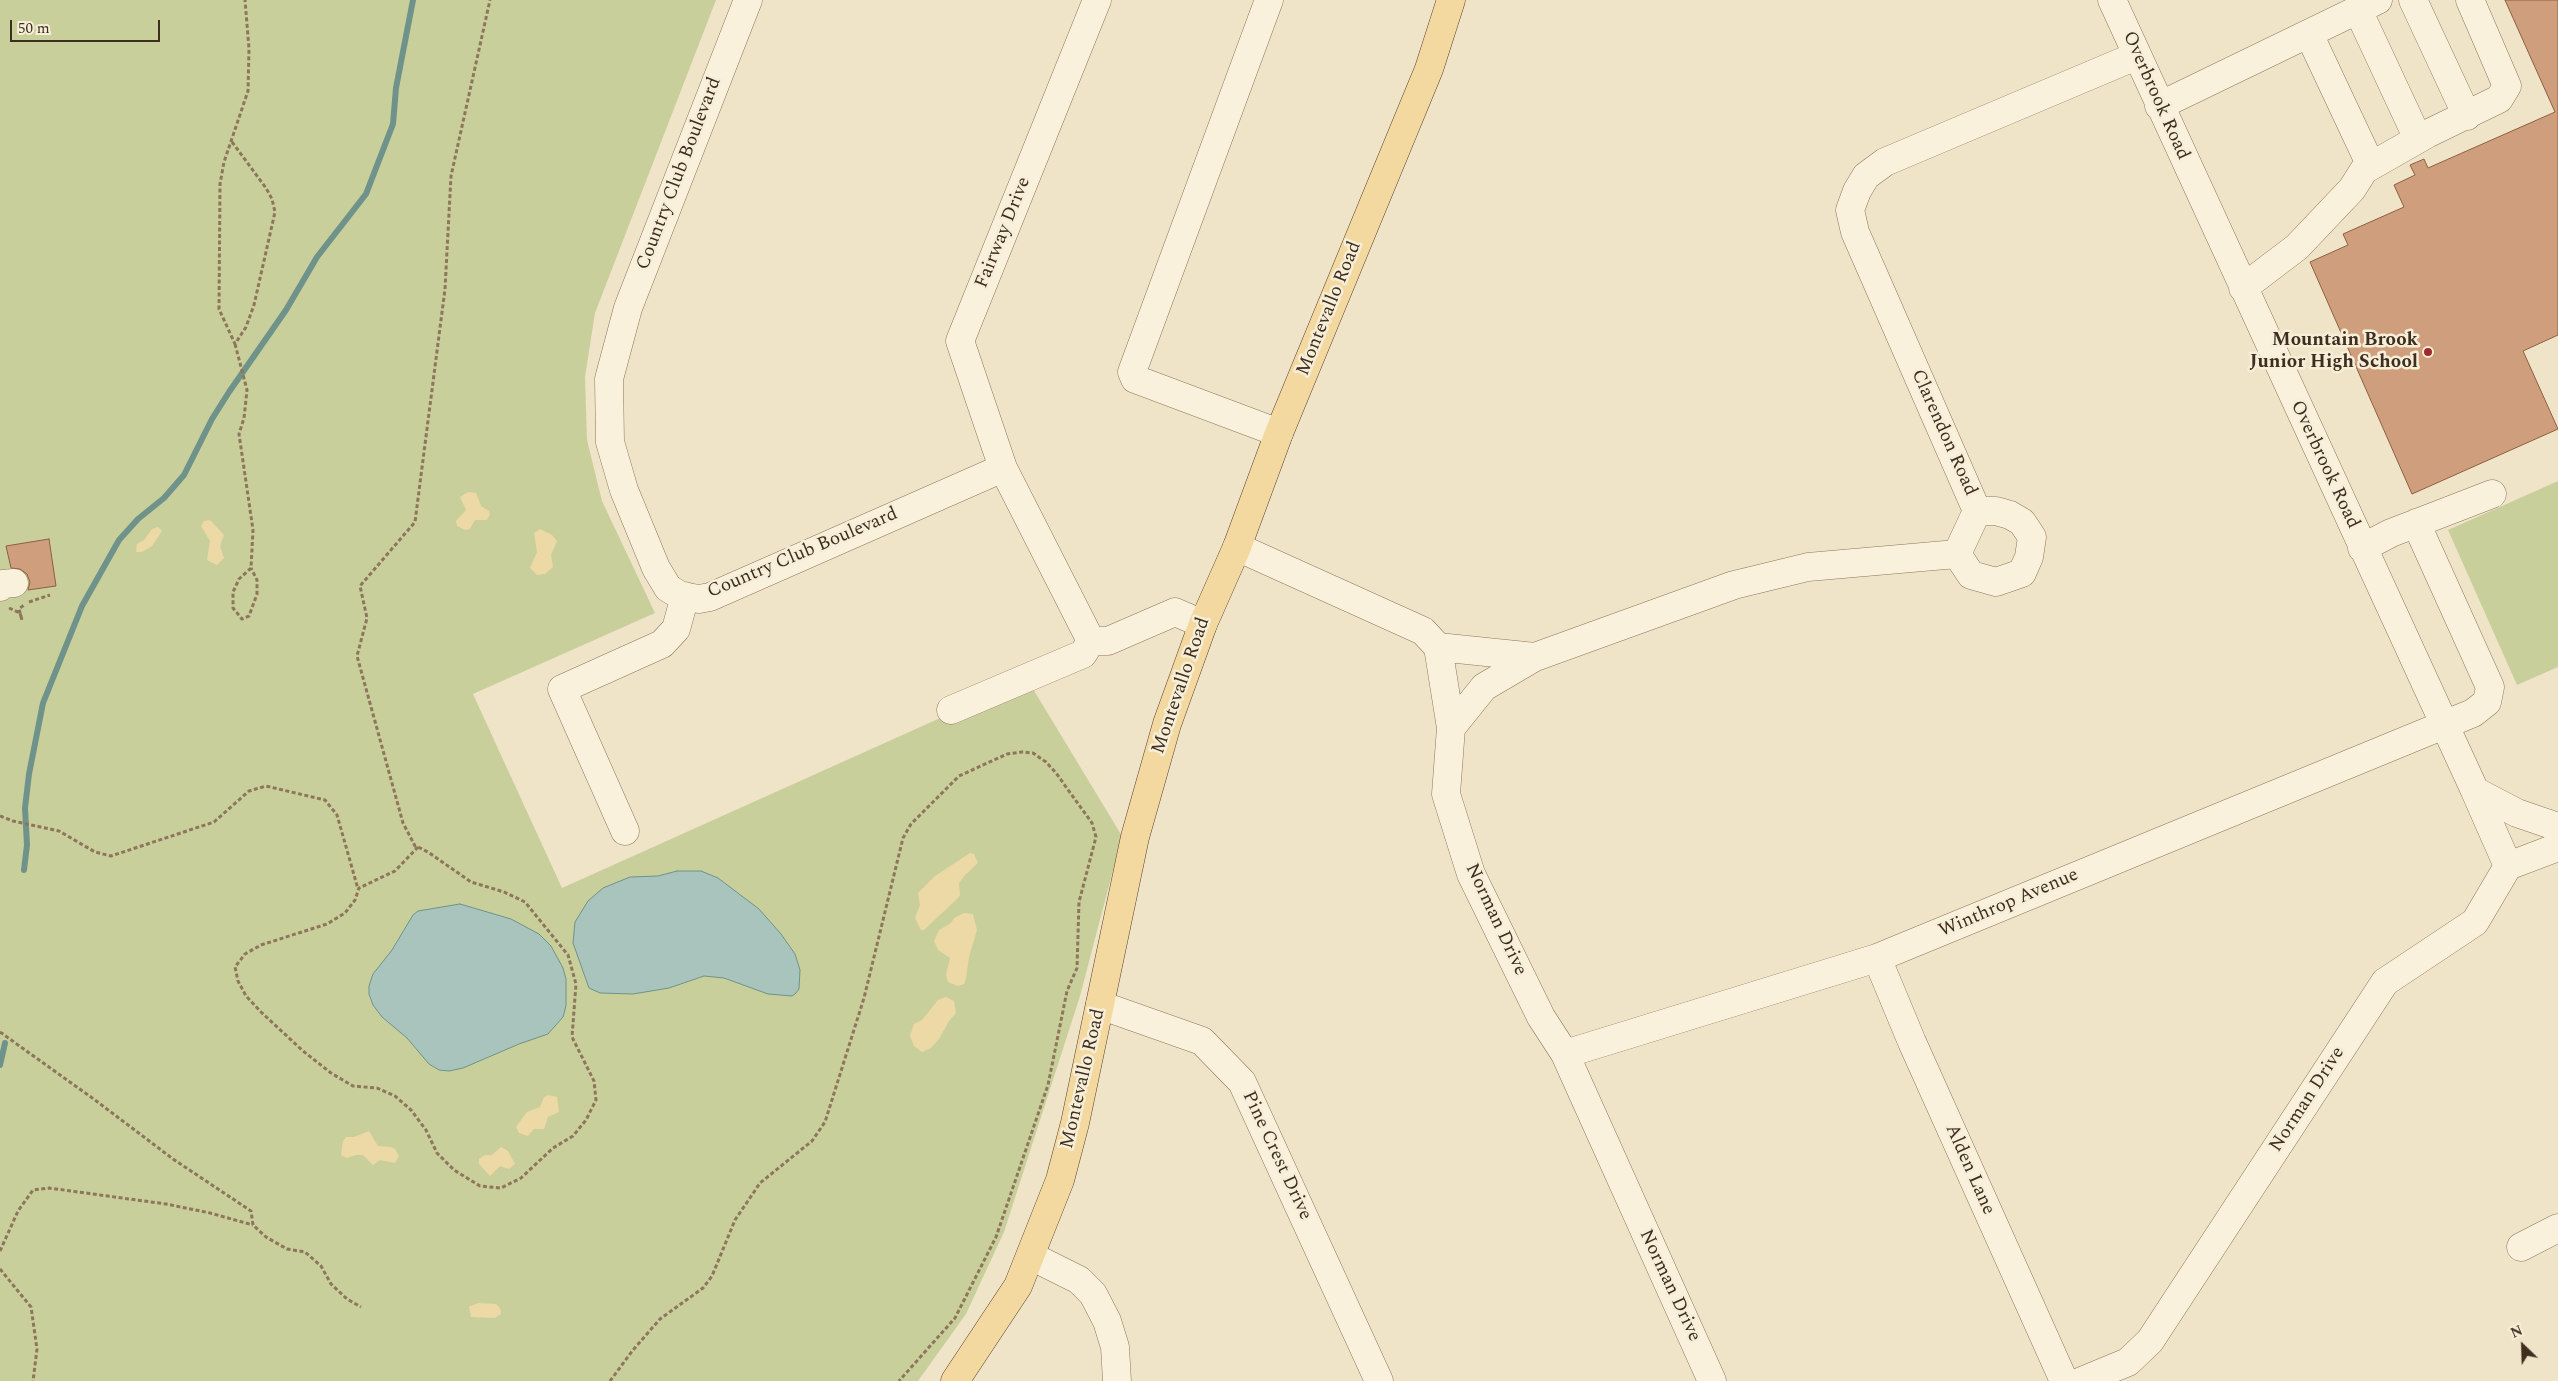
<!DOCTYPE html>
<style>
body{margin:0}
#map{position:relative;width:2558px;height:1381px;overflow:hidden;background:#f0e4c8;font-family:Spectral,serif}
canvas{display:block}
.north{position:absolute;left:2498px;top:1321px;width:50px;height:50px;-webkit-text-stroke:4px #f7eed8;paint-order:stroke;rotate:336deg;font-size:14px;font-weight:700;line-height:20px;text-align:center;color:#3d2e20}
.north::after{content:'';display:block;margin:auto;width:18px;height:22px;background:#3d2e20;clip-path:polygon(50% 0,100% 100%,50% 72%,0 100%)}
.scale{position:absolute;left:10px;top:20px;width:150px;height:22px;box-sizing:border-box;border:2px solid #3d2e20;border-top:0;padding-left:6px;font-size:15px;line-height:18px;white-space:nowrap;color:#3d2e20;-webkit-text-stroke:4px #f7eed8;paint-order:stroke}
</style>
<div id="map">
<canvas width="2558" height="1381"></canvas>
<div class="north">N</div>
<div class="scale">50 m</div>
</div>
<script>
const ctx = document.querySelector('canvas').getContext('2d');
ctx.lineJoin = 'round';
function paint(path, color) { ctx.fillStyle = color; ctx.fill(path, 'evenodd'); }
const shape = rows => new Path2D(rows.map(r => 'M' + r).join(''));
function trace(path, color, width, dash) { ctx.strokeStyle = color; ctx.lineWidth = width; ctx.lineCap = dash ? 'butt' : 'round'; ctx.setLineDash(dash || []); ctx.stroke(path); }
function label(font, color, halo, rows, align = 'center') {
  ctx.font = font + ' Spectral,serif'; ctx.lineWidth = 5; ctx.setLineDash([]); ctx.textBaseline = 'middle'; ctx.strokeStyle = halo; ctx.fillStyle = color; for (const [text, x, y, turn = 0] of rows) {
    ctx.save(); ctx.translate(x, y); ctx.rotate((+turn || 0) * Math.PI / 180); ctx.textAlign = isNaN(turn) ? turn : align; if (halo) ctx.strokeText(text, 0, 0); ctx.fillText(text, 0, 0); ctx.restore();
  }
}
const green = shape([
 [0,0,716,0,595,313,585,377,587,440,602,501,655,613,473,694,562,888,1027,679,1122,836,1080,996,1004,1232,966,1314,918,1381,0,1381],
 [2558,481,2558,667,2517,685,2448,530]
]);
const sand = shape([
 [468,492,476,493,481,506,489,511,490,514,487,520,475,520,470,529,465,530,457,526,456,521,466,510,460,497],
 [210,520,224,535,220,546,224,558,217,565,207,560,210,541,201,526,204,521],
 [158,527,162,531,152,546,142,552,136,552,137,544,144,540,152,529],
 [540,529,552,535,557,541,551,555,553,567,545,574,537,575,530,568,537,552,534,533],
 [970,853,974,854,978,863,965,875,959,883,960,895,958,898,924,930,921,930,915,918,920,905,918,893,935,876],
 [964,913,973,914,977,930,969,957,966,978,964,984,958,986,948,982,946,975,950,958,938,950,934,941,939,930,951,923,954,918],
 [946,997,954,1001,956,1013,949,1021,939,1039,931,1048,922,1052,914,1046,910,1036,914,1024,922,1020,938,1000],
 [548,1095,557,1097,559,1112,548,1117,544,1129,534,1129,528,1136,519,1133,516,1127,518,1124,527,1112,540,1107,544,1097],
 [369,1131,378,1146,391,1147,395,1149,399,1156,395,1163,380,1160,373,1165,363,1155,356,1155,347,1158,341,1155,343,1141,346,1137,354,1137],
 [501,1147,508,1151,515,1164,509,1169,500,1166,490,1176,479,1164,479,1159,485,1155,492,1155],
 [478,1303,496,1304,500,1308,501,1314,495,1318,471,1317,469,1307]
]);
const water = shape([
 [677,871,701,871,718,878,759,909,781,934,795,954,800,970,799,989,795,994,792,996,768,994,724,978,704,976,669,988,633,994,600,993,589,988,573,943,575,922,588,901,603,888,630,877,658,876,677,871],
 [460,904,511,919,539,934,551,946,563,968,566,979,566,1006,563,1017,548,1034,519,1044,463,1068,449,1071,439,1070,429,1064,407,1038,382,1017,373,1005,369,994,369,986,373,974,392,950,413,915,418,911,460,904]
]);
const stream = shape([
 [24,870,27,845,25,808,29,774,43,703,82,606,119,540,138,519,164,498,184,475,212,419,229,392,286,310,317,257,366,194,393,124,396,88,413,0],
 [0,1065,5,1043]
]);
const building = shape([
 [2505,0,2558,0,2558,335,2523,351,2558,429,2412,494,2310,262,2348,245,2343,234,2404,207,2394,185,2415,175,2410,165,2424,159,2428,168,2555,112,2505,0],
 [49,539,56,586,28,590,30,582,27,574,20,569,11,568,6,546,49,539]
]);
const path = shape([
 [232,142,266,188,272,199,275,212,254,305,246,327,235,344,219,309,220,184,224,162,248,91,249,49,245,0],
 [235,344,247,390,244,418,239,434,253,530,251,568,239,579,233,592,233,608,242,619,249,616,257,594,257,580,251,568],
 [29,602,50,595],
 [9,608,20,613,22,620,19,609,24,605],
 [0,816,13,821,59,831,95,852,111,856,214,822,249,791,266,786,325,800,337,815,358,889],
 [418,847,395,871,359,888,355,900,345,913,327,924,261,945,245,954,235,967,238,981,246,996,261,1012,303,1051,331,1073,353,1086,377,1088,395,1096,411,1110,426,1130,437,1153,454,1170,480,1186,501,1188,521,1178,553,1148,573,1136,586,1120,596,1100,594,1081,572,1037,576,984,568,955,525,902,504,892,471,882,428,852,418,847,415,846,403,823,357,656,367,618,360,586,415,522,445,289,451,176,490,0],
 [0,1032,95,1100,173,1159,251,1211,253,1225,266,1237,287,1249,305,1252,321,1266,331,1284,347,1299,361,1307],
 [0,1251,18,1211,33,1190,49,1188,166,1204,210,1213,253,1225],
 [0,1269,31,1307,37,1349,33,1381],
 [610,1381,633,1350,660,1319,703,1288,712,1276,735,1220,760,1183,812,1141,825,1122,864,998,903,838,911,824,959,776,1007,754,1022,752,1033,753,1046,762,1056,773,1092,823,1096,837,1079,902,1077,968,1067,991,1048,1085,996,1237,955,1318,899,1381]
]);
const minor = shape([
 [748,0,628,308,609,379,610,442,624,490,656,568,668,588,681,596,699,599,710,597,1003,468],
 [1097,0,960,341,1003,468,1091,641,1108,641,1175,612,1203,624],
 [1269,0,1132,372,1135,379,1279,433],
 [2112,0,2475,791,2517,813,2558,827],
 [2413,0,2467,116],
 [2358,10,2418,139],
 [2309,34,2371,166],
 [2159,106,2378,0],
 [2243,288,2297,247,2352,189,2364,170,2427,134,2499,99,2507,86,2470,0],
 [1237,547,1423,631,1438,647,1451,728,1446,794,1471,874,1541,1017,1565,1054,1712,1381],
 [2362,548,2391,533,2492,494],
 [1957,554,1977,511,1855,232,1850,210,1857,191,1866,176,1885,162,2136,56],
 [1957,554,1971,575,1996,582,2022,573,2029,557,2032,537,2022,522,2010,515,1996,511,1977,511],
 [0,587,3,584,14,583],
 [1438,647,1535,657,1734,585,1808,567,1957,554],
 [951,710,1083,654,1091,641],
 [1451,728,1484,687,1535,657],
 [2475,791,2508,866],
 [625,831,562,689,662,644,676,629,685,596],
 [1877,958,1912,1042,2064,1381],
 [1100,1005,1202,1041,1242,1082,1379,1381],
 [1565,1054,1877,958,2473,713,2487,702,2490,687,2416,523],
 [2521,1247,2558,1228],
 [1031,1256,1079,1280,1093,1294,1107,1321,1115,1347,1117,1381],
 [2082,1381,2128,1362,2150,1341,2385,982,2475,922,2508,866,2558,847]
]);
const major = shape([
 [955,1381,1018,1286,1060,1180,1075,1123,1135,837,1167,724,1203,624,1237,547,1279,433,1429,69,1451,0]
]);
const markers = [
 [2428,352,5,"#9e2a2b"]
];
const streetNames = [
 ["Overbrook Road",2155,96,66],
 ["Country Club Boulevard",680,174,-69],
 ["Fairway Drive",1004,233,-68],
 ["Montevallo Road",1330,309,-68],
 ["Clarendon Road",1943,433,66],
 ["Overbrook Road",2324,465,65],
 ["Country Club Boulevard",803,554,-23],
 ["Montevallo Road",1182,686,-71],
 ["Winthrop Avenue",2009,904,-23],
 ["Norman Drive",1495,920,65],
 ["Montevallo Road",1084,1079,-77],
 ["Norman Drive",2308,1100,-57],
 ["Pine Crest Drive",1276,1156,65],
 ["Alden Lane",1969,1170,66],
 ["Norman Drive",1669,1286,65]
];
const poiNames = [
 ["Mountain Brook",2418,341],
 ["Junior High School",2418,363]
];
paint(green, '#c9cf9b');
paint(sand, '#ecd9a5');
paint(water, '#a9c4bc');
trace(water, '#6f938a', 1);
trace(stream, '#6f938a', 6);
paint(building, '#cf9f7d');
trace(building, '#8d5f41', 1);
trace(minor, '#8d765c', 29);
trace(major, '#5b4430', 29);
trace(path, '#8d765c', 3, [4, 2.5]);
trace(minor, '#faf1dc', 28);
trace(major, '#f3d9a0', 28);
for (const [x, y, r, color] of markers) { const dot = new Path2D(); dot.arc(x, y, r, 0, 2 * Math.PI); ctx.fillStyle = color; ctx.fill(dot); trace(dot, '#f7eed8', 2); }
label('19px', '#3d2e20', '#f7eed8', streetNames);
label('bold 19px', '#3d2e20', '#f7eed8', poiNames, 'right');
</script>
